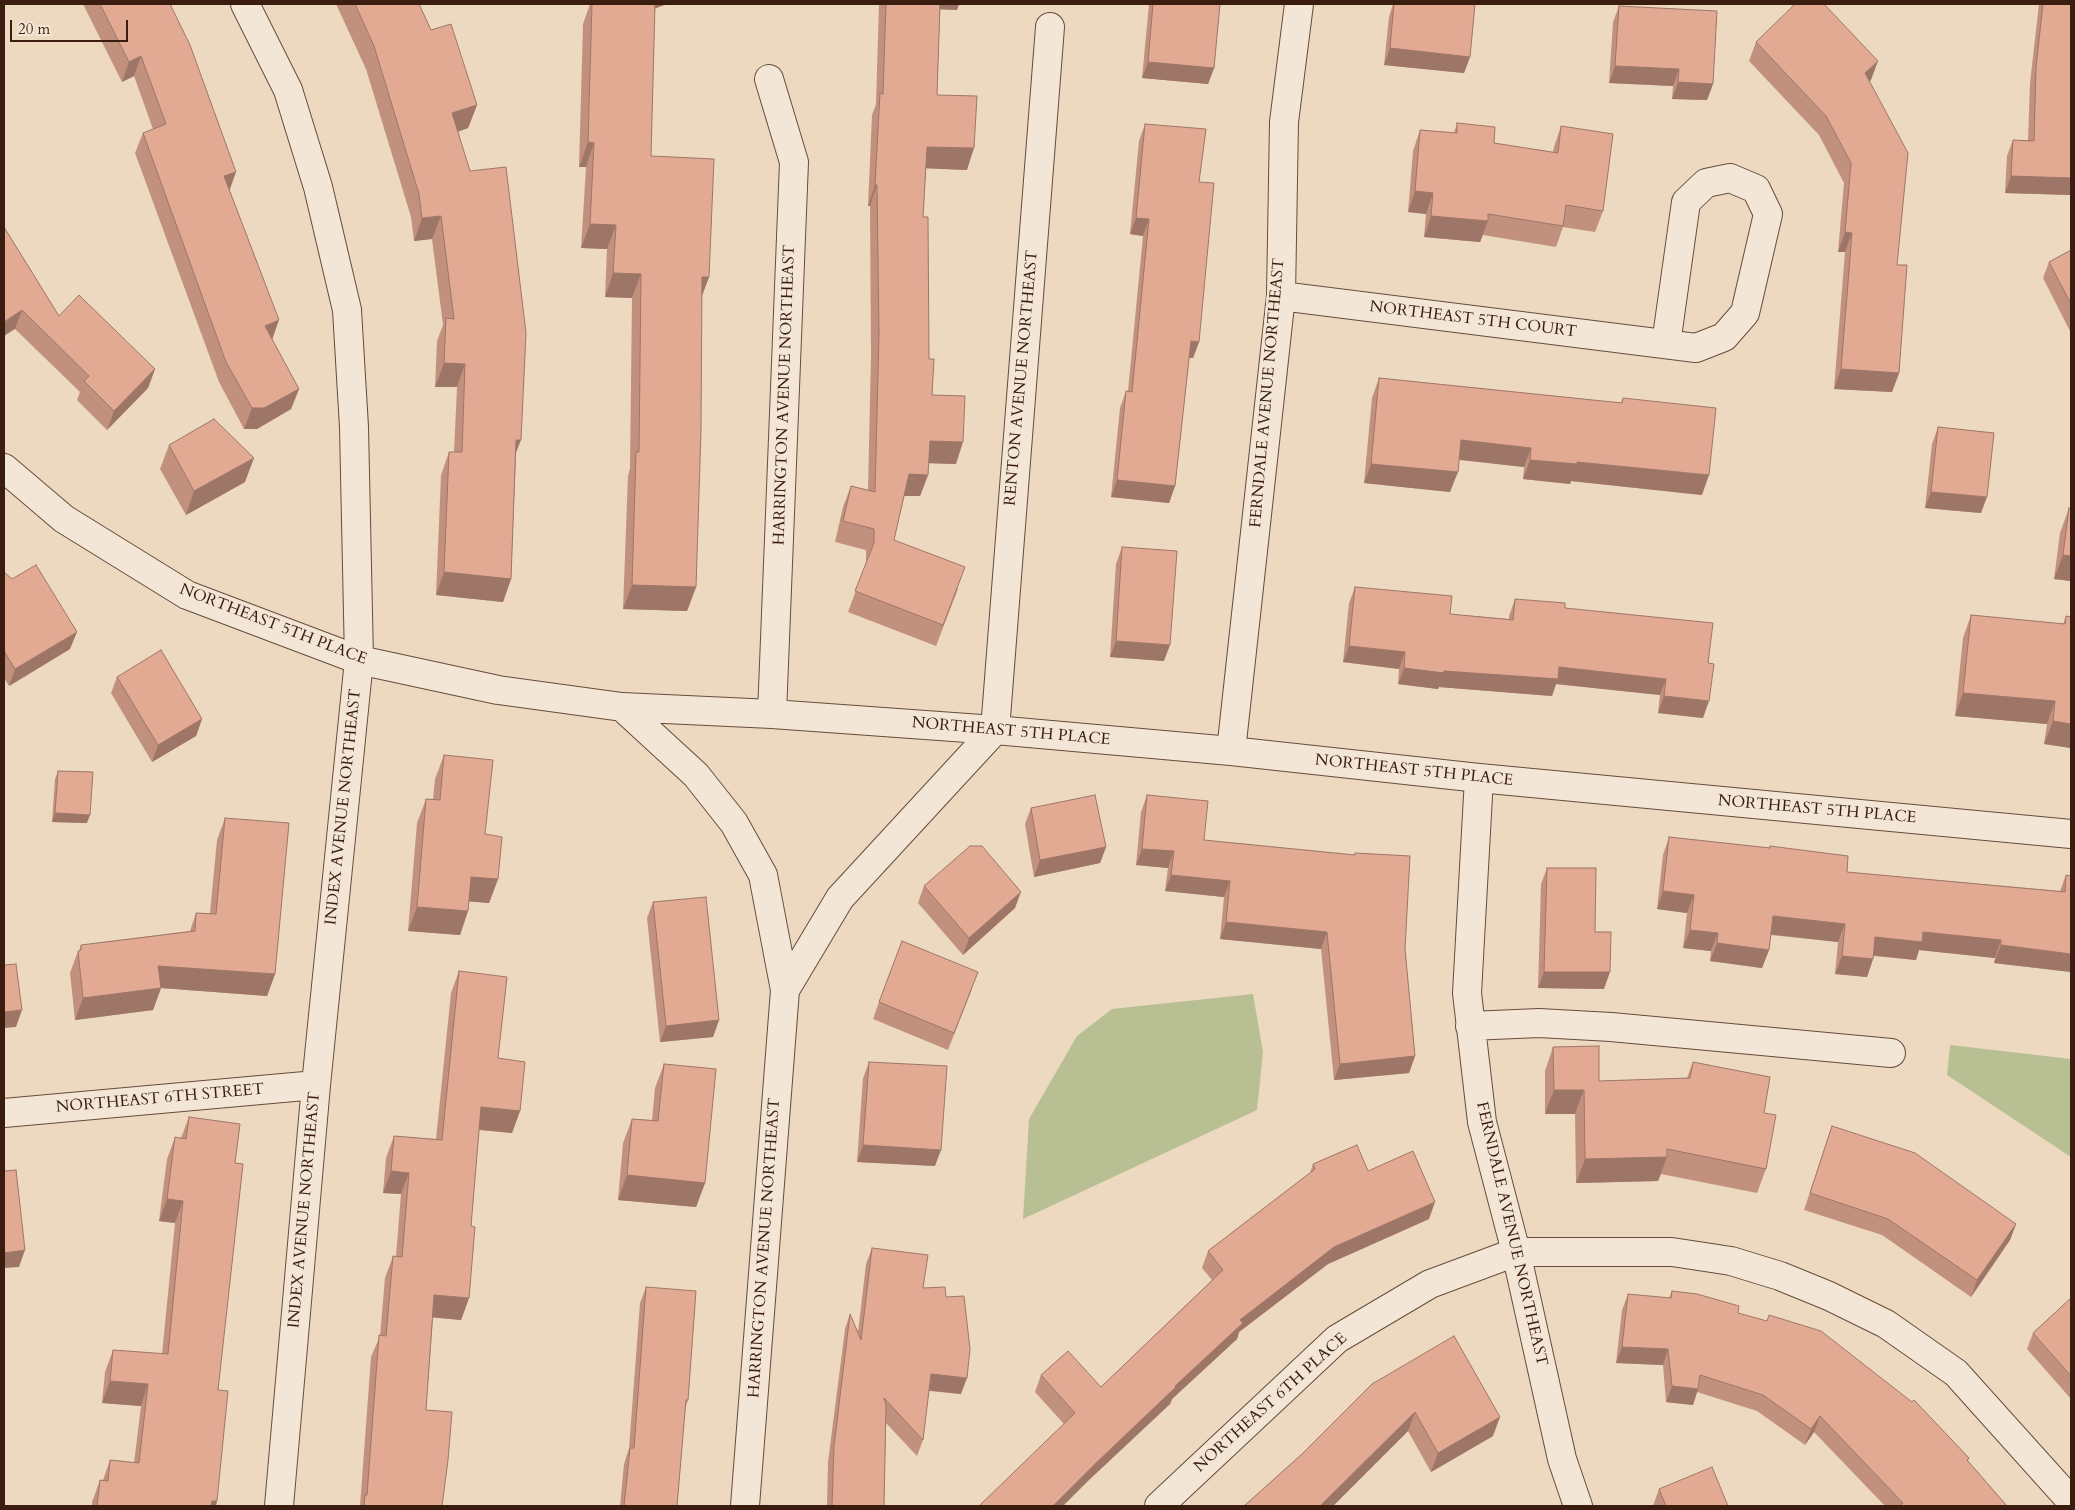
<!DOCTYPE html>
<style>
body{margin:0}
#map{position:relative;width:2075px;height:1510px;overflow:hidden;background:#ecd9c0;font-family:Cardo,serif}
canvas{display:block}
.frame{position:absolute;inset:0;border:5px solid #3b1d0f;pointer-events:none}
.scale{position:absolute;left:10px;top:20px;width:118px;height:22px;box-sizing:border-box;border:2px solid #3b1d0f;border-top:0;padding-left:6px;font-size:15px;line-height:18px;white-space:nowrap;color:#3b1d0f;-webkit-text-stroke:4px #f3e6d6;paint-order:stroke}
</style>
<div id="map">
<canvas width="2075" height="1510"></canvas>
<div class="frame"></div>
<div class="scale">20 m</div>
</div>
<script>
const ctx = document.querySelector('canvas').getContext('2d');
ctx.lineJoin = 'round';
function paint(path, color) { ctx.fillStyle = color; ctx.fill(path, 'evenodd'); }
const shape = rows => new Path2D(rows.map(r => 'M' + r).join(''));
function trace(path, color, width, dash) { ctx.strokeStyle = color; ctx.lineWidth = width; ctx.lineCap = dash ? 'butt' : 'round'; ctx.setLineDash(dash || []); ctx.stroke(path); }
function label(font, color, halo, rows, align = 'center') {
  ctx.font = font + ' Cardo,serif'; ctx.lineWidth = 5; ctx.setLineDash([]); ctx.textBaseline = 'middle'; ctx.strokeStyle = halo; ctx.fillStyle = color; for (const [text, x, y, turn = 0] of rows) {
    ctx.save(); ctx.translate(x, y); ctx.rotate((+turn || 0) * Math.PI / 180); ctx.textAlign = isNaN(turn) ? turn : align; if (halo) ctx.strokeText(text, 0, 0); ctx.fillText(text, 0, 0); ctx.restore();
  }
}
const green = shape([
 [1253,994,1263,1052,1257,1110,1023,1219,1029,1119,1077,1036,1112,1009],
 [1950,1045,2071,1059,2071,1157,1947,1075]
]);
const minor = shape([
 [245,4,288,90,318,187,347,310,354,427,359,660,316,1085,279,1506],
 [769,79,794,162,772,714],
 [1281,296,1696,348,1724,337,1745,313,1768,214,1756,189,1730,178,1706,183,1686,202,1666,344],
 [4,468,64,519,187,595,359,660,498,690,622,707,772,714,995,730,1231,751,1479,778,2071,834],
 [622,707,696,775,734,823,763,875,785,990],
 [1231,751,1281,296,1284,122,1299,4],
 [1479,778,1467,993,1482,1122,1516,1252,1562,1459,1578,1506],
 [1470,1026,1539,1023,1611,1027,1891,1053],
 [4,1113,316,1085],
 [745,1506,785,990,840,898,995,730,1050,27],
 [1159,1506,1337,1339,1430,1284,1516,1252,1672,1252,1731,1261,1780,1276,1829,1296,1886,1324,1956,1373,2071,1501]
]);
const wall = shape([
 [83,4,170,4,229,190,272,340,299,389,291,409,257,429,244,429,219,382,135,153,143,133,153,129,134,76,122,82],
 [336,4,419,4,431,30,477,105,468,128,458,132,516,454,511,579,503,602,436,595,441,475,449,452,454,452,457,387,435,387,437,341,443,325,432,239,414,241,411,217,366,69],
 [590,4,667,4,655,8,651,156,709,277,701,298,696,587,687,611,623,609,628,476,630,468,632,298,605,297,607,249,581,248,586,167,579,167,583,24],
 [879,4,959,4,957,10,940,9,937,95,967,170,926,168,923,217,929,359,932,395,956,464,928,463,928,475,920,496,904,496,894,540,958,589,936,646,848,612,866,563,866,550,835,542,843,507,851,486,868,490,871,356,870,206,868,206,872,115,876,104],
 [1149,4,1220,4,1214,68,1208,84,1142,78],
 [1393,4,1475,4,1470,57,1464,73,1384,65,1389,17],
 [2039,4,2071,4,2071,195,2005,193,2007,156,2013,140,2028,140,2030,83],
 [1619,6,1713,84,1707,100,1672,99,1673,86,1609,83,1613,22],
 [1756,42,1871,80,1869,81,1897,265,1899,373,1892,392,1834,389,1845,252,1838,252,1844,183,1819,135,1749,61],
 [1457,123,1494,143,1553,152,1554,147,1561,126,1603,211,1595,232,1563,227,1556,247,1483,235,1480,242,1424,237,1426,214,1408,212,1413,151,1420,130,1454,133],
 [1145,124,1199,182,1199,342,1193,358,1189,358,1175,486,1169,503,1111,497,1120,408,1126,391,1128,391,1143,236,1130,234,1139,141],
 [4,227,59,316,155,369,148,388,107,430,77,400,80,392,15,329],
 [2071,250,2071,333,2043,278,2049,262],
 [1379,378,1621,403,1623,398,1702,495,1571,481,1570,484,1523,479,1524,467,1459,460,1450,492,1364,483,1372,398],
 [1938,427,1981,513,1925,508,1932,444],
 [169,445,245,482,186,515,160,469],
 [2069,508,2071,581,2054,579,2060,533],
 [1122,547,1164,661,1110,657,1116,564],
 [4,572,70,649,9,686,4,678],
 [1355,587,1450,614,1509,619,1509,616,1515,599,1565,608,1708,663,1703,718,1658,713,1660,695,1556,684,1552,696,1439,687,1438,689,1398,684,1399,669,1343,662,1349,603],
 [1971,615,2063,624,2066,616,2071,617,2071,748,2044,744,2047,724,1955,716,1963,638],
 [117,677,202,719,196,736,152,762,111,693],
 [444,755,485,834,498,879,489,903,469,901,468,911,460,935,408,931,417,823,426,799,433,799,435,779],
 [58,771,87,823,52,822,55,779],
 [1147,795,1204,840,1354,855,1355,853,1405,949,1415,1056,1409,1073,1334,1080,1321,949,1220,939,1224,897,1165,891,1168,868,1136,865,1141,812],
 [1031,808,1106,847,1100,863,1034,877,1025,824],
 [225,818,275,974,267,996,161,988,153,1010,75,1020,70,973,78,951,79,951,81,945,190,931,196,913,210,913,217,840],
 [1669,837,1769,848,1770,846,1847,872,2060,891,2066,875,2071,972,1994,963,1995,958,1919,950,1916,960,1874,956,1867,977,1835,974,1838,942,1771,935,1769,950,1762,968,1710,961,1711,951,1683,948,1687,913,1657,909,1663,855],
 [1547,868,1595,932,1604,989,1538,988,1541,884],
 [924,886,1015,908,963,955,918,903],
 [653,902,719,1020,713,1037,660,1042,647,918],
 [459,971,498,1058,520,1111,512,1133,479,1130,471,1226,469,1298,461,1320,433,1317,426,1410,442,1506,360,1506,371,1357,380,1336,385,1278,393,1256,396,1256,401,1194,383,1193,386,1158,394,1136,436,1139,451,993],
 [972,989,948,1050,873,1019,879,1002],
 [1553,1047,1599,1081,1687,1078,1693,1062,1764,1113,1766,1169,1757,1193,1661,1174,1658,1181,1576,1183,1575,1114,1545,1114,1545,1071],
 [869,1062,935,1166,857,1162,863,1078],
 [664,1064,705,1183,696,1207,618,1200,623,1143,632,1119,652,1120,655,1088],
 [189,1117,235,1163,218,1390,216,1506,92,1506,92,1502,100,1480,103,1480,110,1460,134,1463,141,1406,102,1403,105,1372,113,1350,162,1354,175,1223,159,1221,167,1159,175,1137,181,1138],
 [1832,1126,2016,1224,2010,1240,1971,1297,1882,1235,1804,1210],
 [1313,1164,1368,1171,1429,1219,1328,1264,1239,1332,1237,1339,1172,1399,1170,1404,1090,1479,1064,1424,1035,1392,1041,1375,1101,1387,1212,1280,1202,1268,1208,1251,1310,1173],
 [872,1248,923,1288,961,1394,929,1391,923,1440,917,1456,886,1423,884,1506,827,1506,828,1462,845,1329,850,1314,858,1332,866,1264],
 [646,1287,688,1400,685,1409,677,1506,620,1506,624,1464,629,1448,640,1303],
 [1672,1291,1738,1313,1969,1458,1968,1461,2007,1506,1885,1506,1814,1432,1805,1445,1757,1411,1697,1392,1693,1405,1666,1402,1663,1365,1616,1363,1622,1310,1628,1294,1669,1298],
 [2071,1298,2071,1399,2027,1349,2033,1333],
 [1372,1384,1493,1436,1431,1472,1408,1431,1333,1506,1244,1506,1302,1454],
 [1659,1489,1728,1506,1653,1506]
]);
const shadedWall = shape([
 [649,4,667,4,646,12],
 [934,4,959,4,957,10,933,9],
 [1390,48,1470,57,1464,73,1384,65],
 [141,56,134,76,122,82,129,62],
 [1878,61,1871,80,1858,93,1865,73],
 [1148,62,1214,68,1208,84,1142,78],
 [1615,66,1679,69,1673,86,1609,83],
 [1678,82,1713,84,1707,100,1672,99],
 [477,105,468,128,444,136,452,113],
 [588,142,594,143,586,167,579,167],
 [927,147,974,148,967,170,919,168],
 [236,172,229,192,224,176],
 [2011,176,2071,178,2071,195,2005,193],
 [875,185,877,185,870,206,868,206],
 [1415,191,1433,193,1426,214,1408,212],
 [441,216,432,239,414,241,422,218],
 [1431,216,1488,221,1480,242,1424,237],
 [1136,218,1149,219,1143,236,1130,234],
 [590,224,616,225,607,249,581,248],
 [1845,232,1852,233,1845,252,1838,252],
 [613,273,641,274,632,298,605,297],
 [702,277,709,277,700,301],
 [22,310,15,329,4,336,4,322],
 [279,320,272,340,265,326],
 [1191,341,1199,342,1193,358,1185,358],
 [444,363,465,364,457,387,435,387],
 [155,369,148,388,107,430,114,411],
 [1841,369,1899,373,1892,392,1834,389],
 [299,389,291,409,257,429,244,429,252,408],
 [516,440,521,440,512,463],
 [1461,440,1531,448,1524,467,1454,459],
 [930,441,963,442,956,464,922,463],
 [254,458,245,482,186,515,194,491],
 [1530,460,1577,462,1709,475,1702,495,1571,481,1570,484,1523,479],
 [1371,464,1458,472,1450,492,1364,483],
 [909,474,928,475,920,496,901,496],
 [1117,480,1175,486,1169,503,1111,497],
 [1931,492,1987,497,1981,513,1925,508],
 [2063,555,2071,556,2071,581,2054,579],
 [444,572,511,579,503,602,436,595],
 [632,585,696,587,687,611,623,609],
 [77,632,70,649,9,686,15,669],
 [1116,641,1170,645,1164,661,1110,657],
 [1349,646,1405,652,1399,669,1343,662],
 [1559,667,1666,679,1660,695,1556,684,1552,696,1439,687,1438,689,1398,684,1404,668,1444,671],
 [1963,693,2055,701,2047,724,1955,716],
 [1664,696,1709,701,1703,718,1658,713],
 [202,719,196,736,152,762,158,745],
 [2053,721,2071,724,2071,748,2044,744],
 [55,813,90,815,87,823,52,822],
 [1106,847,1100,863,1034,877,1040,860],
 [1142,849,1174,851,1168,868,1136,865],
 [1171,875,1230,881,1224,897,1165,891],
 [471,877,498,879,489,903,462,901],
 [1663,891,1694,895,1687,913,1657,909],
 [1021,892,1015,908,963,955,969,938],
 [417,907,468,911,460,935,408,931],
 [1773,916,1845,924,1838,942,1767,934],
 [1226,922,1327,932,1321,949,1220,939],
 [1690,930,1718,933,1711,951,1683,948],
 [1923,932,2001,940,1995,958,1919,950,1916,960,1869,955,1875,937],
 [1717,943,1769,950,1762,968,1710,961],
 [2001,945,2071,954,2071,972,1994,963],
 [1842,956,1873,959,1867,977,1835,974],
 [158,966,275,974,267,996,161,988,153,1010,75,1020,83,998],
 [1544,972,1610,972,1604,989,1538,988],
 [22,1010,16,1027,4,1028,4,1012],
 [719,1020,713,1037,660,1042,666,1026],
 [1415,1056,1409,1073,1334,1080,1340,1064],
 [1554,1090,1584,1090,1575,1114,1545,1114],
 [481,1107,520,1111,512,1133,473,1129],
 [863,1145,941,1150,935,1166,857,1162],
 [1667,1157,1658,1181,1576,1183,1585,1159],
 [391,1171,409,1173,401,1194,383,1193],
 [627,1175,705,1183,696,1207,618,1200],
 [167,1199,183,1201,175,1223,159,1221],
 [1435,1202,1429,1219,1328,1264,1239,1332,1237,1339,1172,1399,1170,1404,1090,1479,1063,1506,1053,1506,1175,1386,1240,1320,1334,1247],
 [2016,1224,2010,1240,1971,1297,1977,1280],
 [25,1250,19,1267,4,1268,4,1253],
 [434,1295,469,1298,461,1320,427,1317],
 [1622,1347,1668,1349,1663,1365,1616,1363],
 [931,1374,967,1378,961,1394,925,1390],
 [110,1381,148,1384,141,1406,102,1403],
 [1672,1386,1698,1389,1693,1405,1666,1402],
 [1415,1412,1408,1431,1333,1506,1320,1506],
 [1820,1416,1814,1432,1805,1445,1811,1429],
 [1500,1417,1493,1436,1431,1472,1438,1453],
 [212,1501,217,1501,216,1506,210,1506]
]);
const building = shape([
 [100,4,170,4,190,45,236,172,224,176,279,320,265,326,299,389,264,408,252,408,226,362,143,133,166,124,141,56,129,62,100,4],
 [355,4,419,4,431,30,451,24,477,105,452,113,470,171,506,167,526,333,521,440,516,440,511,579,444,572,449,452,462,452,465,364,444,363,446,318,454,319,441,216,422,218,419,194,374,46,355,4],
 [592,4,655,4,651,156,714,159,709,277,702,277,701,431,696,587,632,585,636,452,639,452,641,274,613,273,616,225,590,224,594,143,588,142,592,4],
 [886,4,940,4,937,95,977,96,974,148,927,147,923,217,928,217,929,359,934,359,932,395,965,396,963,442,930,441,928,475,909,474,894,540,965,567,943,625,855,591,874,543,874,529,843,521,851,486,875,492,879,335,877,185,875,185,880,93,883,94,886,4],
 [1153,4,1220,4,1214,68,1148,62,1153,4],
 [1394,4,1475,4,1470,57,1390,48,1394,4],
 [1795,4,1824,4,1878,61,1865,73,1908,153,1897,265,1907,265,1899,373,1841,369,1852,233,1845,232,1851,163,1826,116,1756,42,1795,4],
 [2043,4,2071,4,2071,178,2011,176,2013,140,2034,141,2036,67,2043,4],
 [1619,6,1717,11,1713,84,1678,82,1679,69,1615,66,1619,6],
 [1457,123,1495,127,1494,143,1558,153,1561,126,1613,134,1603,211,1566,205,1563,226,1488,214,1488,221,1431,216,1433,193,1415,191,1420,130,1457,133,1457,123],
 [1145,124,1206,129,1199,182,1214,183,1199,342,1191,341,1175,486,1117,480,1126,391,1132,392,1149,219,1136,218,1145,124],
 [4,227,59,316,79,295,155,369,114,411,84,381,89,376,22,310,4,322,4,227],
 [2071,250,2071,304,2049,262,2071,250],
 [1379,378,1622,403,1623,398,1716,408,1709,475,1577,462,1577,464,1530,460,1531,448,1461,440,1458,472,1371,464,1379,378],
 [214,419,254,458,194,491,169,445,214,419],
 [1938,427,1994,433,1987,497,1931,492,1938,427],
 [2069,508,2071,509,2071,556,2063,555,2069,508],
 [1122,547,1177,551,1170,645,1116,641,1122,547],
 [36,565,77,632,15,669,4,651,4,572,12,579,36,565],
 [1355,587,1452,596,1450,614,1513,620,1515,599,1565,603,1565,608,1713,623,1708,663,1714,664,1709,701,1664,696,1666,679,1559,667,1558,679,1444,671,1444,673,1404,668,1405,652,1349,646,1355,587],
 [1971,615,2065,624,2066,616,2071,617,2071,724,2053,721,2055,701,1963,693,1971,615],
 [161,650,202,719,158,745,117,677,161,650],
 [444,755,493,760,485,834,502,837,498,879,471,877,468,911,417,907,426,799,440,800,444,755],
 [58,771,93,772,90,815,55,813,58,771],
 [1095,795,1106,847,1040,860,1031,808,1095,795],
 [1147,795,1208,801,1204,840,1355,855,1355,853,1410,856,1405,949,1415,1056,1340,1064,1327,932,1226,922,1230,881,1171,875,1174,851,1142,849,1147,795],
 [225,818,289,823,275,974,158,966,161,988,83,998,78,951,81,950,81,945,195,931,196,913,216,914,225,818],
 [1669,837,1770,848,1770,846,1848,856,1847,872,2065,892,2066,875,2071,876,2071,954,2001,945,2001,940,1923,932,1922,942,1875,937,1873,959,1842,956,1845,924,1773,916,1769,950,1717,943,1718,933,1690,930,1694,895,1663,891,1669,837],
 [970,846,982,846,1021,892,969,938,924,886,970,846],
 [1547,868,1596,868,1595,932,1611,932,1610,972,1544,972,1547,868],
 [706,897,719,1020,666,1026,653,902,706,897],
 [902,941,978,972,954,1033,879,1002,902,941],
 [16,964,22,1010,4,1012,4,965,16,964],
 [459,971,507,977,498,1058,525,1062,520,1111,481,1107,471,1226,475,1227,469,1298,434,1295,426,1410,452,1412,448,1460,442,1506,364,1506,365,1495,367,1495,379,1335,386,1336,393,1256,402,1257,409,1173,391,1171,394,1136,442,1140,459,971],
 [1599,1046,1599,1081,1690,1078,1693,1062,1770,1077,1764,1113,1776,1115,1766,1169,1667,1149,1667,1157,1585,1159,1584,1090,1554,1090,1553,1047,1599,1046],
 [869,1062,947,1066,941,1150,863,1145,869,1062],
 [664,1064,716,1069,705,1183,627,1175,632,1119,658,1121,664,1064],
 [189,1117,240,1124,235,1163,243,1164,218,1390,228,1391,217,1501,212,1501,211,1506,97,1506,100,1480,108,1481,110,1460,139,1463,148,1384,110,1381,113,1350,168,1354,183,1201,167,1199,175,1137,186,1139,189,1117],
 [1832,1126,1915,1153,2016,1224,1977,1280,1888,1219,1810,1193,1832,1126],
 [1357,1145,1368,1171,1413,1151,1435,1202,1334,1247,1240,1320,1243,1323,1175,1386,1176,1387,1096,1463,1053,1506,979,1506,1075,1413,1041,1375,1068,1351,1101,1387,1223,1270,1208,1251,1315,1169,1313,1164,1357,1145],
 [16,1170,25,1250,4,1253,4,1171,16,1170],
 [872,1248,928,1255,923,1288,945,1287,946,1297,964,1296,970,1349,967,1378,931,1374,923,1440,884,1398,886,1405,884,1506,832,1506,834,1446,850,1314,861,1340,872,1248],
 [646,1287,696,1291,688,1400,686,1400,677,1506,624,1506,630,1448,634,1448,646,1287],
 [1672,1291,1697,1294,1739,1306,1738,1313,1767,1321,1769,1315,1821,1331,1912,1402,1914,1400,1969,1458,1967,1460,2007,1506,1900,1506,1903,1503,1820,1416,1811,1429,1763,1395,1700,1375,1698,1389,1672,1386,1668,1349,1622,1347,1628,1294,1671,1298,1672,1291],
 [2071,1298,2071,1376,2033,1333,2071,1298],
 [1454,1336,1500,1417,1438,1453,1415,1412,1320,1506,1244,1506,1302,1454,1372,1384,1454,1336],
 [1712,1467,1728,1506,1666,1506,1659,1489,1712,1467]
]);
const streetNames = [
 ["NORTHEAST 5TH COURT",1473,320,7],
 ["RENTON AVENUE NORTHEAST",1022,378,-85],
 ["FERNDALE AVENUE NORTHEAST",1268,393,-85],
 ["HARRINGTON AVENUE NORTHEAST",785,395,-88],
 ["NORTHEAST 5TH PLACE",273,625,21],
 ["NORTHEAST 5TH PLACE",1011,732,5],
 ["NORTHEAST 5TH PLACE",1414,771,6],
 ["INDEX AVENUE NORTHEAST",344,807,-84],
 ["NORTHEAST 5TH PLACE",1817,810,5],
 ["NORTHEAST 6TH STREET",160,1099,-5],
 ["INDEX AVENUE NORTHEAST",305,1210,-85],
 ["FERNDALE AVENUE NORTHEAST",1511,1234,77],
 ["HARRINGTON AVENUE NORTHEAST",765,1248,-86],
 ["NORTHEAST 6TH PLACE",1271,1403,-42]
];
paint(green, '#b8bf92');
trace(minor, '#674c3b', 30);
trace(minor, '#f3e6d6', 28);
paint(wall, '#c2917e');
paint(shadedWall, '#9e7667');
paint(building, '#e2a993');
trace(building, '#9e7667', 1);
label('16px', '#3b1d0f', '#f3e6d6', streetNames);
</script>
